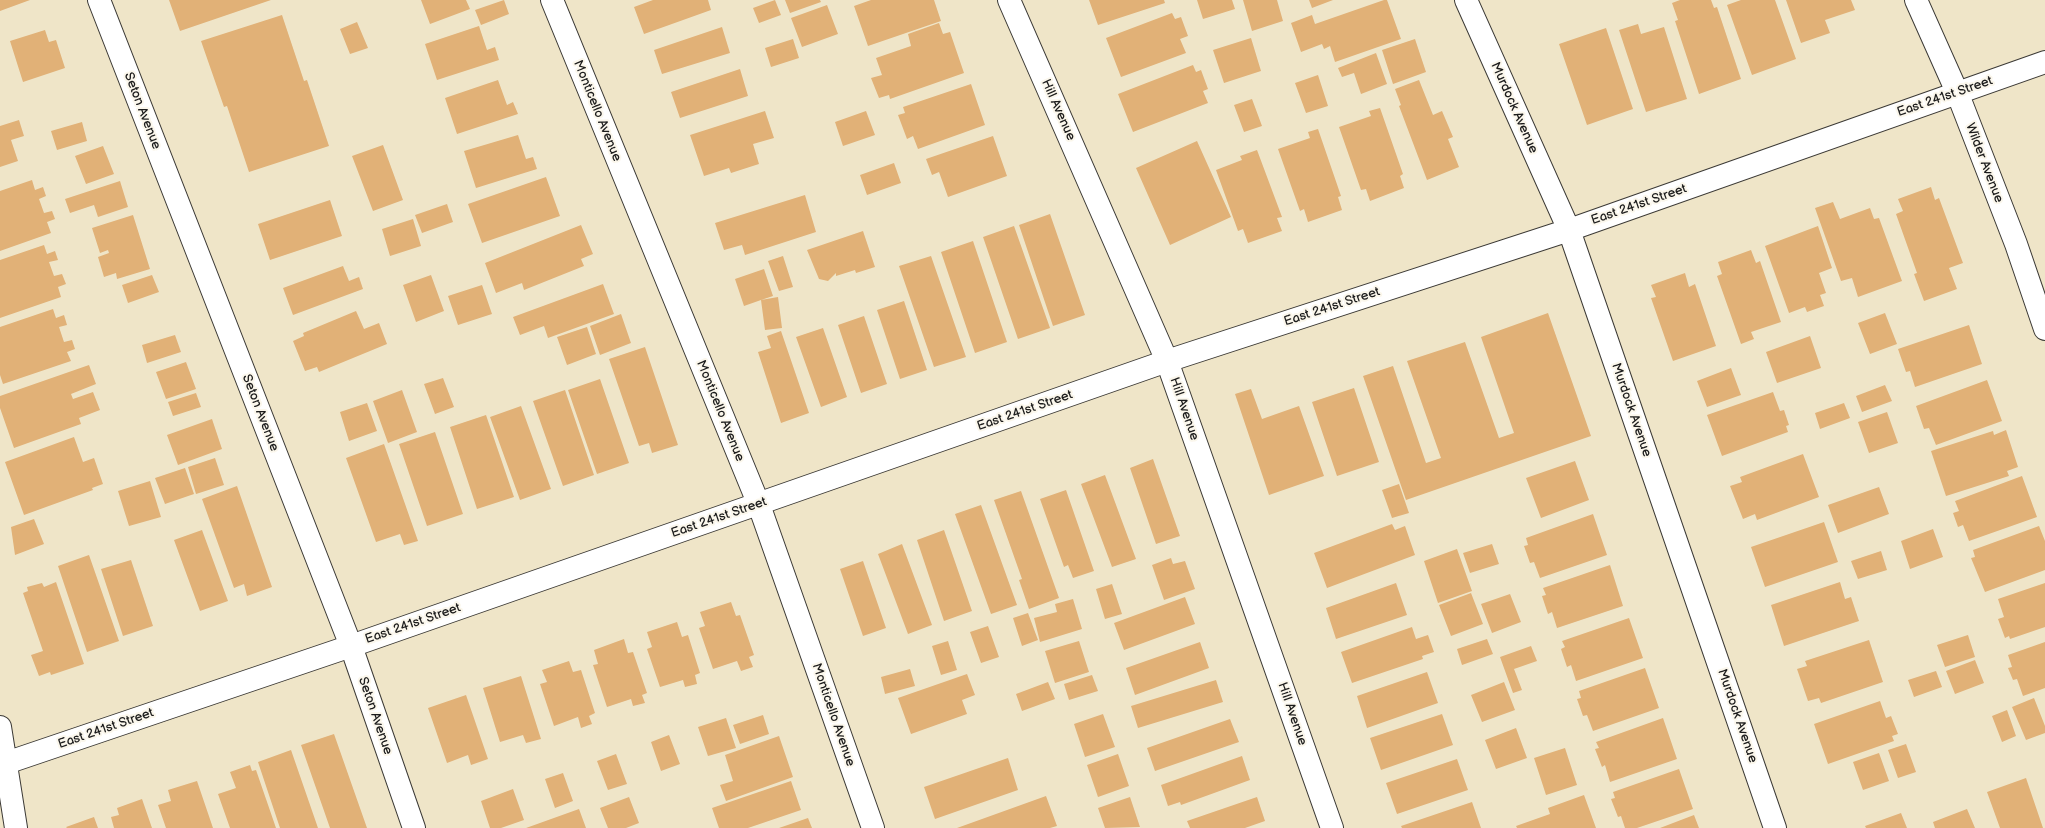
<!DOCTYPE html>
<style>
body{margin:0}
canvas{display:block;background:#efe5c8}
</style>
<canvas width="2045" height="828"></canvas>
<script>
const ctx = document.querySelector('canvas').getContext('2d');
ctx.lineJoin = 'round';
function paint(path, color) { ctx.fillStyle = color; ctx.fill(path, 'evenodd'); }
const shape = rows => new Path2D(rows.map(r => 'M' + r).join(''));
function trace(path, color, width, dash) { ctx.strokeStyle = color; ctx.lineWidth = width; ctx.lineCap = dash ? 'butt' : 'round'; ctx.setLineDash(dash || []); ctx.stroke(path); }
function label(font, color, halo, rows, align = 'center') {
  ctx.font = font + ' "Balsamiq Sans",sans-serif'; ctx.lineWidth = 4; ctx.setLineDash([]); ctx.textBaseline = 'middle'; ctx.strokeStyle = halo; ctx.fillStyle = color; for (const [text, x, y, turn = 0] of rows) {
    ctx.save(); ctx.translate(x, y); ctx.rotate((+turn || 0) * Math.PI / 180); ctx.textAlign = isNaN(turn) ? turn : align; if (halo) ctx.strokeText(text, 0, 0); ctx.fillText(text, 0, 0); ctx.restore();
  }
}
const building = shape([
 [0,0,30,0,0,11],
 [169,0,271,0,180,31],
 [421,0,466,0,470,9,430,24],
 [504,0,509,14,481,25,475,10],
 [653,0,708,0,711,10,644,34,634,7],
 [775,0,781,15,759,23,753,8],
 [785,0,820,0,821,2,790,13],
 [871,0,934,0,941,21,868,46,854,6],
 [1089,0,1164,0,1165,3,1098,25],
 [1197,0,1232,0,1235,9,1203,19],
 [1243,0,1277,0,1283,21,1252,31],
 [1309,0,1333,0,1312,8],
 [1384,0,1387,0,1401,39,1335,62,1330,46,1324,49,1322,44,1301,52,1291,23,1312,15,1315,24],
 [1680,0,1711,0,1714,8,1717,7,1741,79,1699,94,1675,21,1678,20,1672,3],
 [1741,0,1775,0,1796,59,1752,75,1727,5],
 [1786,0,1851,0,1855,10,1825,20,1830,33,1801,43],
 [827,5,838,34,802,47,791,18],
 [1172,13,1175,19,1181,17,1188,36,1180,39,1186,53,1121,77,1106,38],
 [282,15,304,81,307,80,329,146,249,172,227,106,224,107,201,41],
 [357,22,368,48,350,54,340,29],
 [939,23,943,34,950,32,964,73,890,99,889,95,879,98,871,78,882,75,876,58,911,46,908,34],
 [1638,24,1641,34,1664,27,1687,99,1646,112,1619,30],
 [479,26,487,50,495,47,499,60,437,80,425,44],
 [722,27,730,53,662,74,654,50],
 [1606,28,1633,109,1587,125,1559,44],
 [45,30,49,42,56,40,65,68,23,82,10,41],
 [1251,38,1261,71,1224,83,1213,50],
 [793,39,799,58,771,67,765,48],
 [1415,39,1426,72,1393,84,1382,50],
 [1376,53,1387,84,1361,94,1354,73,1342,77,1338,68],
 [1193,65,1196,72,1201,70,1208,89,1203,91,1208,103,1133,132,1118,94],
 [740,69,748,96,680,118,671,92],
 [1318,75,1328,106,1306,113,1295,83],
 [498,80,507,105,513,102,518,114,457,134,445,98],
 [1419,80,1433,115,1442,111,1453,137,1448,139,1459,167,1427,180,1399,106,1401,105,1395,89],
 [971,84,985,125,918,149,913,136,907,139,898,115,905,113,903,107],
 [1252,99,1262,126,1244,132,1234,105],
 [1380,108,1403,174,1400,176,1404,188,1370,201,1366,189,1361,190,1339,127,1371,116,1369,111],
 [765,111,774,138,753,144,759,164,731,173,729,168,704,176,690,135],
 [866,111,875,135,843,146,835,122],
 [19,120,24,136,11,140,18,161,0,167,0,126],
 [82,122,87,141,57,150,51,131],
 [1318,129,1341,196,1338,197,1342,210,1308,222,1304,209,1300,211,1278,149,1310,138,1308,132],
 [518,135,526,159,533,157,537,169,476,188,464,151],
 [993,136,1007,176,948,197,939,172,932,175,926,159],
 [1197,141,1231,217,1170,245,1136,168],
 [383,145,403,200,373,211,352,156],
 [103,146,114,174,86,184,75,156],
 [1257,150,1282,217,1277,218,1282,231,1248,243,1243,229,1238,231,1216,170,1242,160,1240,156],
 [894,163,901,183,867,195,860,175],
 [546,177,560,216,482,243,468,204],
 [32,180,35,190,43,187,46,196,39,199,44,213,52,211,55,219,47,222,51,233,0,251,0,191],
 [120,181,128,207,98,217,94,205,70,213,65,199],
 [1931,187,1935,200,1939,198,1963,263,1949,268,1957,289,1924,301,1914,274,1917,273,1896,214,1903,211,1898,199],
 [805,195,816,232,745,255,742,245,724,250,715,223],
 [330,200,342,236,270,260,258,224],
 [1833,202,1840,219,1870,208,1874,219,1879,218,1902,281,1858,297,1852,278,1841,281,1815,208],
 [447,204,453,222,422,233,415,215],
 [1050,214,1085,315,1053,326,1019,225],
 [133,215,150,269,117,279,116,273,104,277,98,257,109,253,108,250,100,253,92,228],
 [413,219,421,246,390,256,382,229],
 [581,225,593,254,581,259,584,266,524,290,522,283,496,293,485,263],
 [1014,226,1050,328,1018,339,983,237],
 [1818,226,1832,268,1819,273,1826,293,1820,295,1824,306,1807,312,1805,307,1789,313,1765,246],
 [863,231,875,267,856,273,855,270,836,276,836,273,828,281,819,279,807,250],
 [973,241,1007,342,975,353,941,252],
 [44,245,47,254,55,251,58,260,49,262,54,276,62,274,66,284,58,287,61,297,0,318,0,260],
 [1751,250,1756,263,1760,261,1781,322,1751,332,1754,339,1741,344,1717,276,1722,274,1718,262],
 [783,256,793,287,779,291,768,261],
 [931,256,966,357,934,367,899,266],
 [343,266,349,281,359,277,363,289,293,315,283,288],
 [764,269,773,296,761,300,778,297,782,328,765,330,761,300,744,306,735,279],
 [1685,273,1689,287,1695,284,1716,346,1673,361,1651,298,1656,297,1651,285],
 [152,275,159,292,128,303,122,285],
 [431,275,444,311,416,322,403,285],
 [603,284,614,314,548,338,544,326,520,335,513,317],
 [482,285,492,314,458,325,448,296],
 [904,301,927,370,900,379,877,310],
 [53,309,56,318,64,315,67,325,59,327,64,342,72,340,75,349,67,352,71,361,3,384,0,375,0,327],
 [356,311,364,329,379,323,387,344,319,372,317,367,305,371,293,341,304,336,303,333],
 [1548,313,1591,436,1406,500,1363,376,1393,366,1426,463,1441,458,1407,361,1465,342,1499,438,1514,433,1481,337],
 [1885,313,1897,344,1870,354,1858,323],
 [621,314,631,343,600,355,590,326],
 [864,316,887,384,861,393,838,325],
 [1969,325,1982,364,1915,387,1910,371,1906,372,1898,349],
 [587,327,596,354,567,365,557,337],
 [823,328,847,397,821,407,796,337],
 [781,331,809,413,781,423,758,352,771,348,767,336],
 [175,335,181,352,147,363,142,345],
 [1810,336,1821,368,1777,383,1766,352],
 [645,347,678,445,652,453,649,443,639,446,609,359],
 [186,362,196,389,166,399,156,372],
 [89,365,96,384,71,394,73,399,93,392,100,410,79,418,81,424,14,448,0,408,0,396],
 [1731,368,1741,395,1707,407,1697,381],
 [443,378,454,407,435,414,424,384],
 [600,379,629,463,597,474,568,390],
 [1987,380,2002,421,1936,445,1929,428,1924,429,1916,406],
 [1885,385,1892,401,1862,412,1856,396],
 [1354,388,1379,462,1337,476,1312,402],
 [1251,389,1262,419,1299,406,1324,476,1269,495,1235,394],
 [402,390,417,432,388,443,373,401],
 [565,390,594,475,563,486,533,401],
 [1773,392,1780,411,1784,410,1789,425,1786,426,1788,432,1722,456,1707,415],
 [196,393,201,407,173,416,168,402],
 [367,403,377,431,349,441,340,412],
 [1844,403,1850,418,1820,429,1815,413],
 [521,406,551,489,520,500,490,417],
 [1887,412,1898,443,1869,453,1858,422],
 [486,415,514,497,477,509,450,427],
 [212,419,222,449,178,465,167,435],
 [2006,430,2018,467,2007,471,2009,476,1946,496,1931,451,1993,431,1994,435],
 [435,432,463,514,427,526,399,444],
 [74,437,83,462,94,458,103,484,92,488,93,490,24,515,5,462],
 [384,444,418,541,404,545,400,534,376,542,346,458],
 [1803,454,1819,497,1757,520,1755,514,1743,519,1730,486,1742,482,1740,477],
 [215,458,224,485,196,494,188,467],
 [1153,459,1180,536,1156,544,1130,468],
 [1575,461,1589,500,1541,518,1526,478],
 [185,468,194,494,165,504,155,478],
 [1105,475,1136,559,1112,567,1081,484],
 [2022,476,2037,517,1969,541,1963,525,1958,527,1953,513,1959,511,1955,501],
 [150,481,161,517,129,526,118,491],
 [1399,484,1409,513,1392,518,1382,490],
 [237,486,272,587,247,596,244,584,234,588,202,499],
 [1879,487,1889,514,1838,533,1828,505],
 [1066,490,1094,571,1073,578,1068,565,1064,567,1040,499],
 [1021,491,1059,598,1029,609,1019,580,1022,579,994,500],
 [981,505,1017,605,991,614,955,514],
 [1593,514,1607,555,1540,578,1534,562,1530,563,1524,546,1528,545,1526,538],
 [34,519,44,544,15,555,11,527],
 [1824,522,1838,562,1765,587,1751,547],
 [1392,524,1395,530,1405,526,1415,555,1327,588,1314,553],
 [2039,526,2045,541,2045,570,1985,592,1971,558,1975,557,1973,550],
 [1933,529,1943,557,1910,569,1901,541],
 [202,530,228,601,200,611,174,540],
 [944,530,972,611,944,621,917,540],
 [902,544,932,625,908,634,878,554],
 [1492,544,1499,564,1470,573,1463,553],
 [1457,549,1472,591,1438,603,1424,561],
 [1881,551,1887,570,1858,579,1851,561],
 [89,555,119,641,87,652,58,566],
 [1171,558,1173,564,1185,561,1195,589,1164,600,1152,565],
 [131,560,153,626,123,636,101,569],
 [863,561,886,628,863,636,840,569],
 [1610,565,1623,606,1557,628,1552,612,1548,614,1542,596,1546,595,1543,588],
 [56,582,84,664,51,675,50,672,39,676,31,655,43,651,23,593,28,591,27,587,42,583,44,587],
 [1840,582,1845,599,1851,597,1859,621,1784,646,1771,605],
 [1396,583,1407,615,1336,639,1326,608],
 [2045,583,2045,627,2010,639,2009,636,2005,638,1998,619,2004,617,1998,599],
 [1112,584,1122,614,1105,619,1096,589],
 [1471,593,1483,624,1451,636,1439,605],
 [1510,594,1521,622,1492,633,1481,604],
 [1185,597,1195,624,1124,650,1114,623],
 [1073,599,1082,629,1040,642,1034,618,1057,612,1055,604],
 [731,602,736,616,740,615,754,655,749,657,753,667,741,671,737,661,713,669,699,628,705,626,700,612],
 [1028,613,1038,640,1022,646,1013,618],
 [1629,618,1643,658,1576,681,1571,665,1567,667,1561,649,1565,647,1562,641],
 [677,622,682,637,688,635,700,673,695,675,697,684,685,687,683,680,660,687,647,649,652,647,647,632],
 [988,626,999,657,981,663,970,632],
 [1412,627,1416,639,1428,635,1434,652,1422,656,1423,659,1352,683,1341,652],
 [1968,635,1975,657,1945,667,1937,645],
 [624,639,628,653,633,652,647,693,642,695,645,703,633,706,631,699,607,707,593,665,598,664,594,650],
 [1487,639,1493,654,1462,665,1457,649],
 [1869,640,1883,682,1821,703,1819,698,1808,701,1797,669,1807,666,1805,661],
 [948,641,957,670,941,675,932,646],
 [1079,641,1089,672,1055,683,1045,651],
 [1200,642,1209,668,1135,695,1126,668],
 [2045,642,2045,688,2023,696,2017,679,2013,680,2008,668,2012,667,2008,655],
 [1531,646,1537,661,1514,669,1522,690,1513,693,1500,657],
 [1975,660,1984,683,1955,694,1946,671],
 [569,661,573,672,581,670,595,713,589,716,592,724,581,728,578,717,554,726,540,684,547,682,542,670],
 [1645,668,1659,708,1593,731,1587,715,1583,716,1577,699,1581,698,1579,691],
 [910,669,915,686,885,694,881,677],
 [1936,671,1942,687,1914,697,1908,680],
 [1427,672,1438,703,1367,728,1357,696],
 [967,674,975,695,962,700,967,714,911,734,898,698],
 [1092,675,1098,691,1069,700,1064,684],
 [521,676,541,739,526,743,523,735,500,742,483,688],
 [1216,680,1223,702,1138,728,1131,706],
 [1048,682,1055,699,1022,711,1016,694],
 [1504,682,1515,710,1482,722,1471,695],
 [466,695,488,759,471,765,468,755,447,763,428,708],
 [2034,698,2045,726,2045,733,2026,740,2012,707],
 [1880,701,1886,718,1891,716,1898,734,1892,736,1894,741,1828,764,1814,724],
 [2007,710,2016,736,2002,742,1992,716],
 [1103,714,1115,747,1085,757,1074,724],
 [1442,714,1453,745,1381,770,1370,738],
 [763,715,769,734,740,744,733,725],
 [726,718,736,748,708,756,698,727],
 [1663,718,1677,759,1610,782,1605,765,1602,767,1595,749,1599,748,1596,742],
 [1230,719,1239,742,1155,771,1147,748],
 [1516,728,1527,758,1496,769,1485,740],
 [334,734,367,828,330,828,301,745],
 [669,735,680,764,661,771,651,742],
 [779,736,793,777,726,801,720,785,733,781,725,755],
 [1906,744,1916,772,1898,778,1888,750],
 [1565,748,1577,785,1546,795,1534,758],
 [291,750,318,828,280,828,258,762],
 [1879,753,1889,781,1863,790,1853,762],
 [616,754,627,784,608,790,597,761],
 [1118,754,1129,786,1098,797,1087,765],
 [1242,756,1250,780,1181,805,1180,802,1168,806,1161,785],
 [1008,758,1018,790,935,819,924,787],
 [1457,759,1468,790,1397,814,1386,783],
 [250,765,252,771,256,770,276,828,230,828,218,794,236,788,230,772],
 [1679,769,1693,809,1637,828,1625,828,1621,816,1618,817,1611,799,1615,798,1613,792],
 [563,773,573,801,555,808,545,779],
 [2026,778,2043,828,2000,828,1987,792],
 [197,781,213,828,166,828,158,805,171,801,168,790],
 [791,781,801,810,748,828,719,828,712,808],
 [513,789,524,820,501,828,490,828,481,801],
 [1584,795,1596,828,1517,828,1516,826,1550,814,1548,808],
 [1046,796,1057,826,1050,828,957,828],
 [629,797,639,823,626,828,608,828,600,808],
 [1130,797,1140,827,1105,828,1098,808],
 [1257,797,1265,821,1245,828,1190,828,1187,821],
 [142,799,152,828,114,828,111,817,119,815,117,808],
 [1472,802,1481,828,1402,828,1401,826],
 [579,809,586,828,526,828],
 [1967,809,1975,828,1935,828,1933,822],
 [1901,813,1907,828,1866,828,1865,826],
 [1694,815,1699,828,1660,828],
 [94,817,98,828,67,828,66,827],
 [808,818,812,828,779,828]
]);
const minor = shape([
 [99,0,351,646,414,828],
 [552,0,759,505,873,828],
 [1009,0,1167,361,1332,828],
 [1916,0,1957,92,2016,244,2045,329],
 [1569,230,1775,828]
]);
const tertiary = shape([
 [1466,0,1569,230],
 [0,727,16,828],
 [6,763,351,646,1167,361,1569,230,2045,62]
]);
const streetNames = [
 ["East 241st Street",1945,97,-19],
 ["Murdock Avenue",1514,108,66],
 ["Hill Avenue",1058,110,66],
 ["Seton Avenue",142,111,69],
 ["Monticello Avenue",597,111,68],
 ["Wilder Avenue",1984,163,69],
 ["East 241st Street",1639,205,-19],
 ["East 241st Street",1332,307,-18],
 ["Hill Avenue",1184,409,71],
 ["Murdock Avenue",1631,410,71],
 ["Monticello Avenue",720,411,68],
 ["East 241st Street",1025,411,-19],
 ["Seton Avenue",260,413,69],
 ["East 241st Street",719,518,-19],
 ["East 241st Street",413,624,-19],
 ["Hill Avenue",1292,714,71],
 ["Monticello Avenue",833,715,71],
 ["Seton Avenue",375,716,71],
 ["Murdock Avenue",1737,716,71],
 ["East 241st Street",106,729,-19]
];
paint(building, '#e1b177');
trace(minor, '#3c3a36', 24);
trace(tertiary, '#3c3a36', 24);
trace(minor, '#fff', 22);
trace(tertiary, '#fff', 22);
label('13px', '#1c1c1c', '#fbf7ec', streetNames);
</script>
